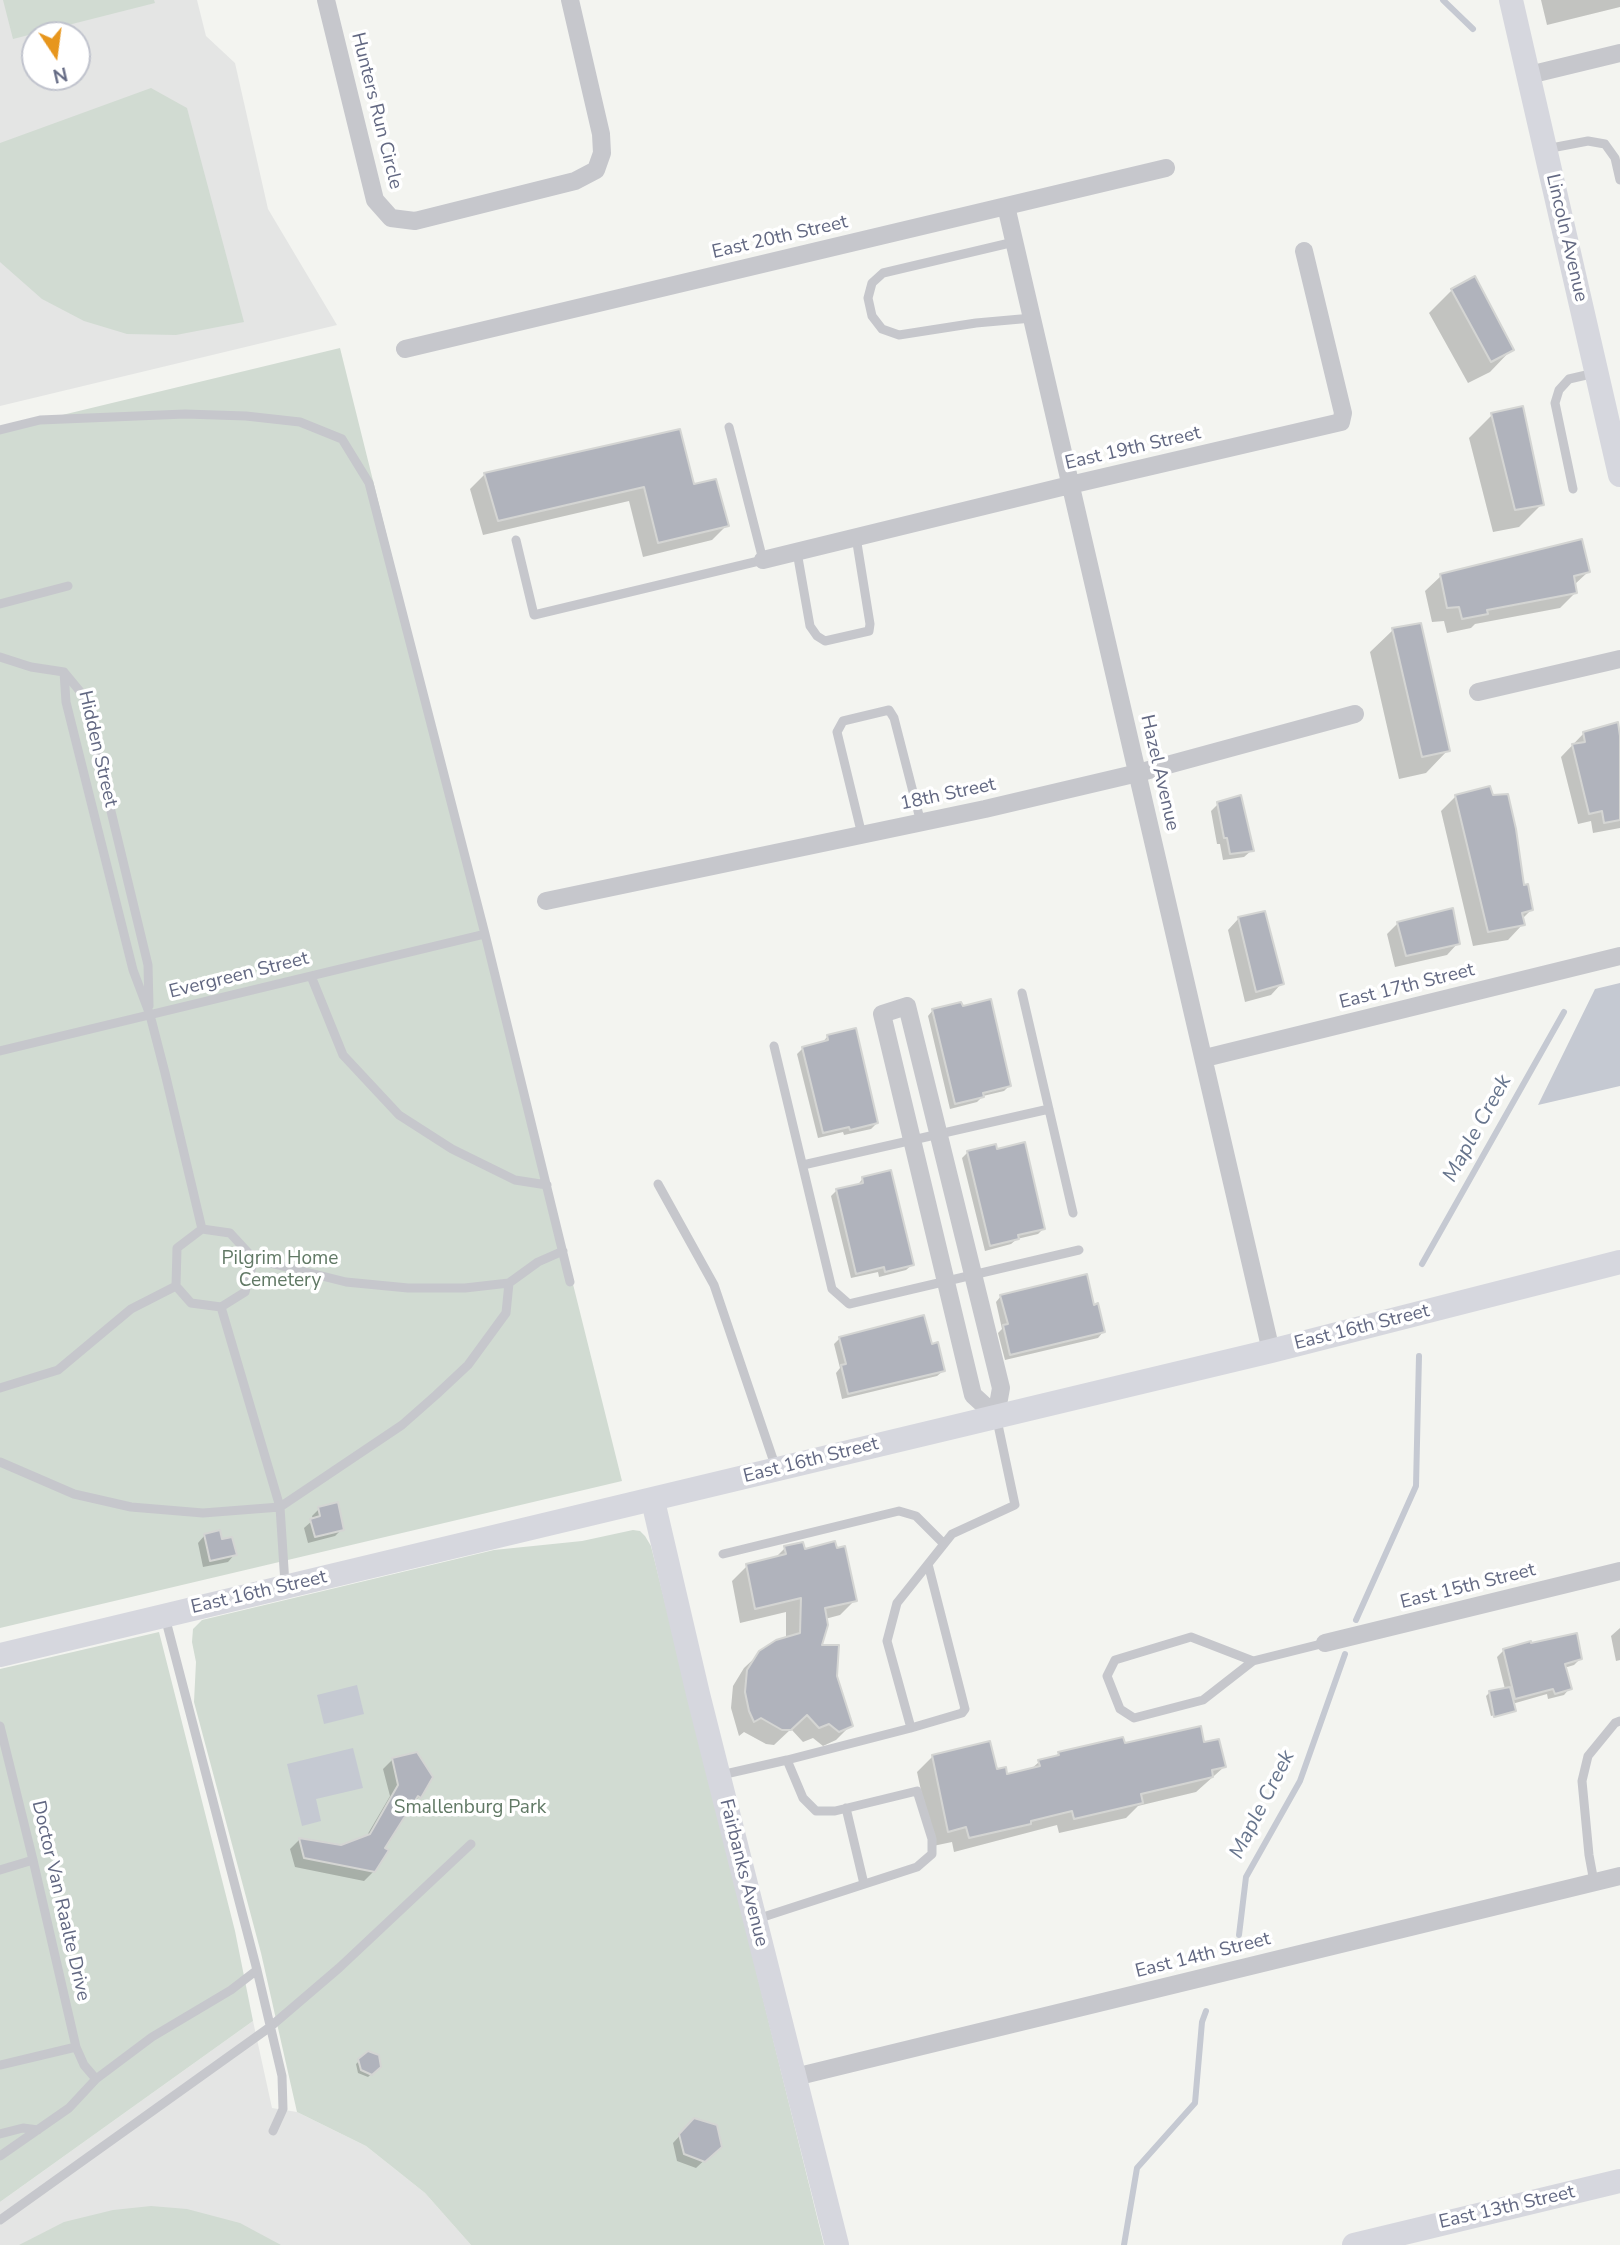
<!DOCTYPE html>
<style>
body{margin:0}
#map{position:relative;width:1620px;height:2245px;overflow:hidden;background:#f3f4f0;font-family:"Nunito Sans",sans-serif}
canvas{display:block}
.north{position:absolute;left:21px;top:21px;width:70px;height:70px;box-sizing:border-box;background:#fff;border:2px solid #c0c3cd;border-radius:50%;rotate:167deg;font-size:19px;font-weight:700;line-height:28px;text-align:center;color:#626882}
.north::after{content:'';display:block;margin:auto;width:24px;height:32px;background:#e7961d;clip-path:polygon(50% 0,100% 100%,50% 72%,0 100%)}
</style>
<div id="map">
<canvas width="1620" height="2245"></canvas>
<div class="north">N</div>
</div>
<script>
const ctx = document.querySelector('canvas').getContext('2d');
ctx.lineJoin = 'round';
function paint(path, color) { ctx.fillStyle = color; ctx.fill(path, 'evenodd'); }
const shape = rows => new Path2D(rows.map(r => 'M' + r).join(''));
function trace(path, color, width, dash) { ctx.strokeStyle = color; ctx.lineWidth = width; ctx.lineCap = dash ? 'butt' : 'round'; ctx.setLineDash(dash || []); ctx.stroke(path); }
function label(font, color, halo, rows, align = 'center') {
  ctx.font = font + ' "Nunito Sans",sans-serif'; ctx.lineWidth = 7; ctx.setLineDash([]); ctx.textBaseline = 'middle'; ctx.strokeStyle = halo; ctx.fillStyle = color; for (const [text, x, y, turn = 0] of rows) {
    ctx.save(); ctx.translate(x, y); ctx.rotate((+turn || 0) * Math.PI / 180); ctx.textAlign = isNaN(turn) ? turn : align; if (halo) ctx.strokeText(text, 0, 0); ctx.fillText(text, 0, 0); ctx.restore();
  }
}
const built = shape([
 [0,0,197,0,206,36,235,63,268,209,337,325,0,406],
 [35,35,77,35,77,77,35,77],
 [253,2021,272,2108,297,2112,366,2146,425,2193,471,2245,0,2245,0,2202]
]);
const green = shape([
 [3,0,154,0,155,3,13,39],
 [151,88,187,108,244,322,176,335,127,334,84,321,42,299,0,262,0,143],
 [340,348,622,1481,0,1628,0,430],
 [633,1530,640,1531,645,1536,651,1546,824,2245,471,2245,425,2193,366,2146,297,2112,261,1953,194,1702,196,1662,192,1642,193,1629,202,1620,494,1550,582,1541],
 [159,1632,235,1931,253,2021,0,2202,0,1669],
 [151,2206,187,2209,240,2223,281,2245,19,2245,64,2222,113,2210]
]);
const water = shape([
 [1620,983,1620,1086,1538,1105,1595,989],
 [357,1685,364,1714,324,1724,317,1695],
 [353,1748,363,1788,316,1799,321,1821,302,1826,287,1764]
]);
const shadow = shape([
 [1541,0,1620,0,1620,7,1547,25],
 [1474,278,1512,349,1490,372,1468,383,1429,313,1452,290],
 [1492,415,1542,504,1519,527,1493,532,1469,438],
 [485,474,692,486,727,525,712,540,643,557,629,501,483,535,470,489],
 [1588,572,1574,585,1575,593,1560,608,1475,624,1471,628,1447,633,1444,621,1432,622,1425,591,1441,576],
 [1393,630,1448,750,1426,773,1399,779,1370,652],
 [1584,733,1620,736,1620,828,1593,833,1591,821,1578,824,1561,757],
 [1456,796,1522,887,1532,909,1522,919,1523,924,1508,940,1473,946,1441,811],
 [1218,804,1252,850,1244,857,1223,860,1220,844,1217,844,1211,811],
 [1239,918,1282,983,1271,995,1245,1002,1228,930],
 [1398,923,1458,943,1447,955,1395,967,1387,934],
 [933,1010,1009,1086,1004,1091,983,1096,977,1102,950,1109,928,1016],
 [827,1037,877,1123,871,1129,844,1135,843,1132,818,1138,797,1054,803,1048,822,1043],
 [968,1152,1044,1228,1038,1234,1017,1239,1011,1244,985,1251,962,1158],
 [863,1178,912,1265,906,1270,879,1277,878,1272,851,1278,831,1196,837,1190,857,1186],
 [1001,1296,1093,1307,1103,1332,1098,1338,1005,1360,998,1333,1002,1329,996,1302],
 [840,1338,930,1346,943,1371,937,1376,842,1399,836,1373,840,1368,834,1344],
 [319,1509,342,1529,335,1536,308,1543,304,1528,313,1520,312,1516],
 [205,1535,220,1541,235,1554,228,1562,203,1567,198,1543],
 [785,1548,803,1551,855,1600,840,1615,825,1619,819,1647,835,1676,851,1725,836,1740,823,1746,813,1738,803,1742,791,1729,774,1745,766,1744,744,1732,739,1736,731,1708,733,1686,744,1668,760,1653,786,1639,786,1612,740,1623,732,1581,747,1566,775,1558],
 [1620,1628,1620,1660,1616,1661,1611,1636],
 [1504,1650,1581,1658,1574,1665,1564,1668,1570,1688,1564,1695,1548,1699,1547,1694,1512,1704,1514,1711,1513,1712,1513,1710,1491,1716,1486,1696,1489,1693,1505,1689,1497,1657],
 [1203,1744,1224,1767,1196,1792,1138,1806,1126,1818,1059,1833,1057,1825,954,1852,952,1842,933,1846,917,1772,932,1757,996,1772,1006,1776,1030,1770,1039,1762,1054,1758,1059,1753,1123,1745],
 [393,1759,419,1797,410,1806,383,1849,374,1871,364,1881,295,1867,290,1849,299,1840,341,1846,366,1837,390,1796,383,1769],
 [368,2053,380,2066,368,2077,358,2073,356,2064],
 [687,2128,712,2153,696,2168,677,2161,673,2143]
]);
const stream = shape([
 [1443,0,1473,29],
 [1422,1264,1564,1012],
 [1356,1620,1416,1486,1419,1356],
 [1239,1935,1246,1877,1300,1781,1345,1654],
 [1124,2245,1137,2168,1195,2103,1202,2022,1206,2011]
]);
const building = shape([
 [1475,276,1514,350,1491,362,1451,289,1475,276],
 [1523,406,1544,505,1515,510,1491,413,1523,406],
 [680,429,694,484,716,479,729,526,658,543,644,487,498,521,484,473,680,429],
 [1582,539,1590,572,1574,576,1577,593,1487,610,1488,614,1462,619,1459,607,1447,608,1440,574,1582,539],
 [1421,623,1450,751,1422,757,1392,628,1421,623],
 [1618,722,1620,736,1620,820,1604,823,1602,811,1589,814,1572,744,1585,742,1583,732,1618,722],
 [1490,786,1493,795,1508,794,1516,829,1524,885,1528,884,1533,910,1522,913,1525,925,1488,932,1455,795,1490,786],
 [1241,795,1254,851,1230,854,1227,838,1224,838,1217,802,1241,795],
 [1453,908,1460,944,1406,956,1397,922,1453,908],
 [1265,911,1284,984,1256,992,1238,917,1265,911],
 [991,999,1011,1086,983,1093,984,1097,955,1104,932,1009,961,1002,963,1006,991,999],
 [856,1028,878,1123,850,1130,849,1127,823,1133,802,1047,828,1040,827,1035,856,1028],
 [1025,1142,1045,1229,1018,1235,1019,1239,990,1246,967,1151,996,1144,997,1149,1025,1142],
 [891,1170,914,1265,885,1272,884,1267,856,1274,836,1189,863,1183,862,1177,891,1170],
 [1087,1274,1094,1305,1098,1303,1105,1332,1010,1355,1003,1325,1008,1324,1000,1295,1087,1274],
 [924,1315,932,1344,938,1342,945,1371,848,1394,841,1365,846,1364,839,1337,924,1315],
 [338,1502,344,1530,315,1537,310,1519,320,1516,318,1507,338,1502],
 [220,1530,222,1539,232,1537,237,1555,210,1561,204,1534,220,1530],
 [835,1541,837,1548,845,1546,857,1601,825,1608,828,1625,822,1645,839,1645,837,1676,853,1726,839,1732,829,1724,819,1728,807,1715,791,1730,782,1730,761,1718,754,1722,749,1711,745,1692,747,1670,759,1651,776,1640,800,1633,801,1598,755,1609,746,1564,786,1554,784,1546,803,1542,805,1549,835,1541],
 [1577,1633,1582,1659,1565,1664,1572,1689,1555,1694,1553,1689,1515,1699,1503,1649,1531,1641,1531,1643,1577,1633],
 [1510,1687,1516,1711,1494,1717,1489,1691,1510,1687],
 [1201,1726,1204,1742,1219,1739,1226,1767,1212,1770,1213,1777,1141,1794,1143,1803,1074,1819,1072,1811,1031,1821,1031,1824,969,1838,966,1827,948,1832,932,1755,990,1741,997,1769,1006,1767,1007,1774,1040,1766,1038,1760,1059,1755,1058,1752,1123,1737,1125,1743,1201,1726],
 [417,1752,433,1777,421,1798,418,1796,385,1848,389,1850,375,1872,304,1858,299,1838,341,1845,370,1834,398,1785,392,1758,417,1752],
 [368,2051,379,2055,381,2067,372,2075,361,2070,358,2059,368,2051],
 [694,2118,717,2125,722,2147,705,2162,684,2154,679,2134,694,2118]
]);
const lane = shape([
 [1546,149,1588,141,1605,144,1615,158,1620,180],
 [1014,242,883,273,872,283,868,298,872,316,882,329,899,335,976,323,1032,318],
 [0,430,40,420,185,414,246,416,300,422,342,439,369,483,485,934,570,1282],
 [1573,489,1555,403,1559,390,1569,379,1595,373],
 [516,540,534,615,763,560,729,427],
 [797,552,810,626,817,636,825,641,869,631,870,624,856,537],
 [0,604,68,586],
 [0,657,31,667,64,672],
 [64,672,66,702,133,970,150,1015,165,1073,202,1229],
 [64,672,83,695,148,965,149,1006],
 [862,835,837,732,843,721,889,710,894,718,921,823],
 [311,976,343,1055,399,1115,452,1149,515,1180,547,1185],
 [1022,993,1073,1213],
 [774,1046,832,1289,849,1304,1079,1250],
 [0,1051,485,934],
 [803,1165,1049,1109],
 [658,1184,714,1285,776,1468],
 [254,1259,245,1292,221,1307,191,1303,176,1286,177,1248,202,1229,230,1233,254,1259,346,1282,408,1288,465,1288,509,1283],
 [221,1307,280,1507,285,1584],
 [0,1388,58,1370,131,1309,176,1286],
 [0,1462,74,1494,131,1507,203,1513,280,1507,402,1425,436,1395,468,1365,506,1313,509,1283,538,1262,563,1251],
 [723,1554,899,1511,916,1516,944,1544],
 [165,1617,257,1970,282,2076,283,2109,273,2131],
 [1253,1661,1191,1637,1115,1660,1107,1676,1120,1709,1134,1718,1203,1700,1253,1661,1325,1643],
 [0,1726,33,1860,76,2047,84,2065,96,2079],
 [911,1728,962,1713,965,1709,928,1564],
 [787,1760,911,1728,887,1641,897,1603,952,1534,1015,1505,997,1420],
 [721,1775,787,1760,803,1798,816,1811,835,1811,917,1791,932,1839,932,1854,917,1867,757,1919],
 [846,1808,864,1884],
 [0,1870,33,1860],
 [1594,1882,1589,1855,1582,1781,1588,1756,1615,1723,1620,1721],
 [0,2065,76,2047],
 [0,2134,23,2128,38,2130],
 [0,2156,69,2108,96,2079,152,2037,231,1990,257,1970],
 [0,2220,270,2027,339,1968,471,1844]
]);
const street = shape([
 [326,0,375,200,391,218,415,221,575,181,596,170,602,153,601,134,570,0],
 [1529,75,1620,53],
 [1006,206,1271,1351],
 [405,349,1166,168],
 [763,560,1070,485,1341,422,1343,413,1304,251],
 [1478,692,1620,659],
 [546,901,985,809,1138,773,1355,714],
 [907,1006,1001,1388,996,1416,973,1395,882,1014,907,1006],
 [1205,1058,1620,956],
 [1325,1643,1620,1571],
 [795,2077,1620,1876]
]);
const secondary = shape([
 [1511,0,1620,475],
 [653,1501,698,1694,837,2245],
 [0,1655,1271,1351,1620,1262],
 [1354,2245,1620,2181]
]);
const streetNames = [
 ["Hunters Run Circle",376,111,76],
 ["East 20th Street",780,238,-13],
 ["Lincoln Avenue",1566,238,77],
 ["East 19th Street",1133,449,-13],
 ["Hidden Street",97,749,77],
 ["Hazel Avenue",1159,773,77],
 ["18th Street",948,795,-12],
 ["Evergreen Street",239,976,-14],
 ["East 17th Street",1407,987,-14],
 ["East 16th Street",1362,1328,-14],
 ["East 16th Street",811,1461,-14],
 ["East 15th Street",1468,1587,-14],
 ["East 16th Street",259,1593,-13],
 ["Fairbanks Avenue",743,1873,76],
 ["Doctor Van Raalte Drive",60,1901,77],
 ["East 14th Street",1203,1956,-14],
 ["East 13th Street",1507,2208,-13]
];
const parkNames = [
 ["Pilgrim Home",280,1259],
 ["Cemetery",280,1281],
 ["Smallenburg Park",470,1808]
];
const waterNames = [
 ["Maple Creek",1478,1129,-61],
 ["Maple Creek",1263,1805,-63]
];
paint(built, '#e4e5e4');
paint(green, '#d1dbd2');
paint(water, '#c5c9d2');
paint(shadow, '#0003');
trace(stream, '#c5c9d2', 6);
paint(building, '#b0b3bc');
trace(building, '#d4d5d3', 2);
trace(lane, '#c6c7cc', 9);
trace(street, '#c6c7cc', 18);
trace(secondary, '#d6d7de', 24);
label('19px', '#626882', '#fff', streetNames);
label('19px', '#617965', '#fff', parkNames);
label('italic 21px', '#67758d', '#fff', waterNames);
</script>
